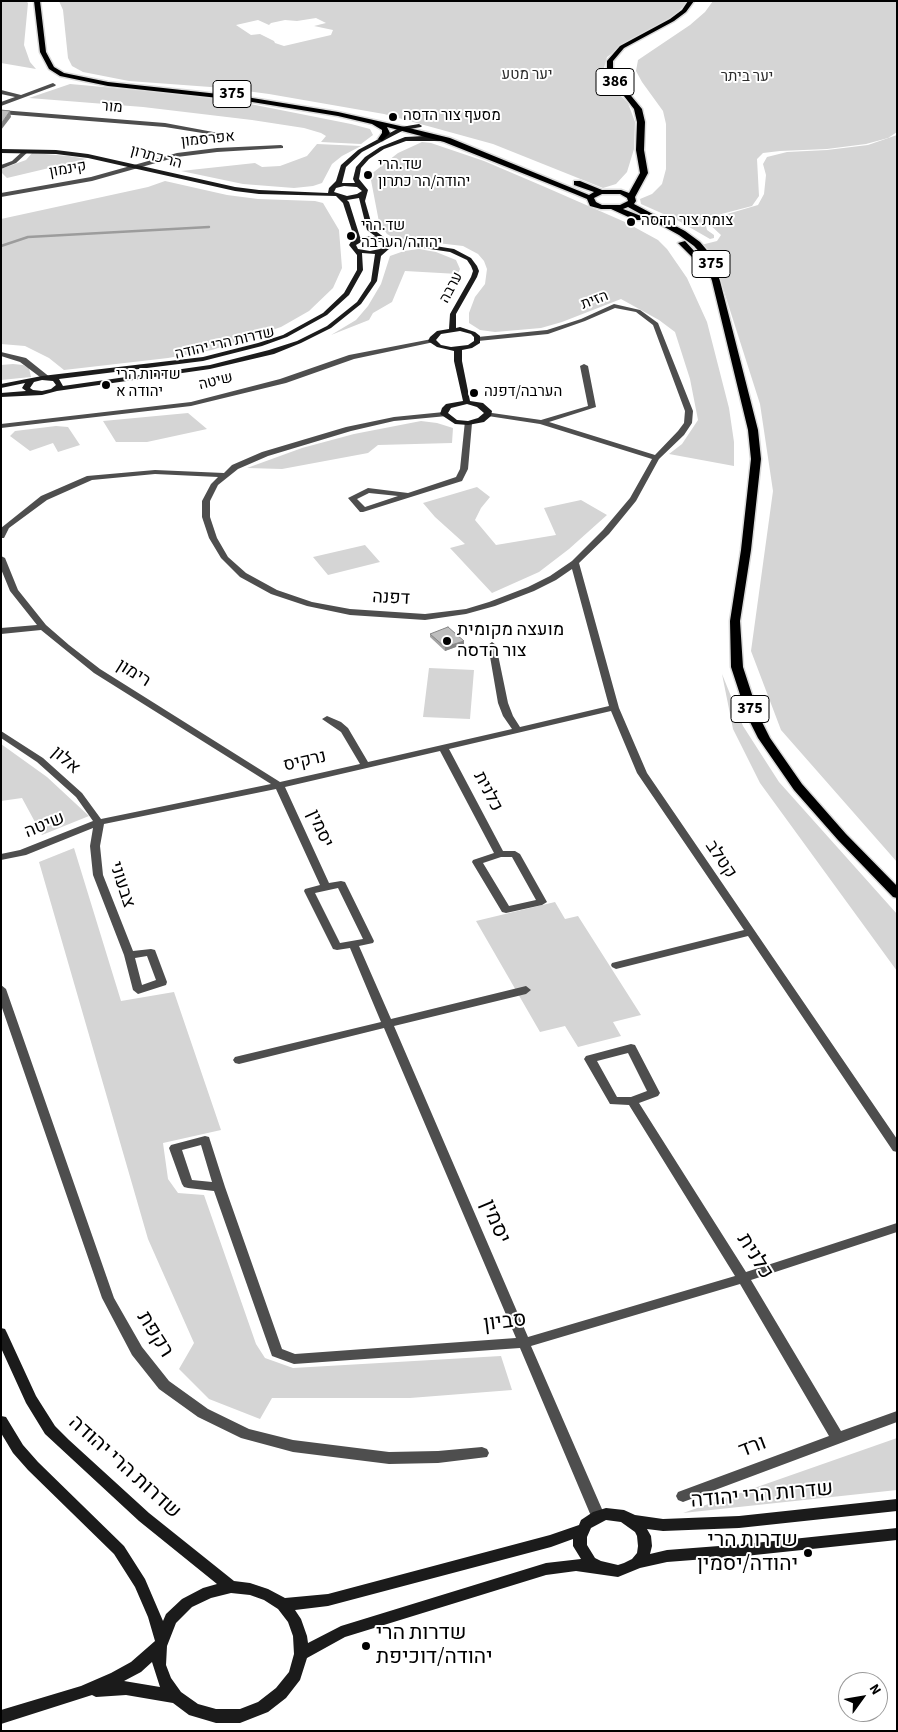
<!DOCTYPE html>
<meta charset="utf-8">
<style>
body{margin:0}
#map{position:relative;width:898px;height:1732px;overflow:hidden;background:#fff;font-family:"Source Sans 3",sans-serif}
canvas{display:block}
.frame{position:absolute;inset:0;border:2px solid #000;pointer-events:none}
.north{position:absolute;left:838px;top:1672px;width:50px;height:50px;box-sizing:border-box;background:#fff;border:1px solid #999;border-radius:50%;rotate:58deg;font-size:14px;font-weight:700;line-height:20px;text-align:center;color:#000}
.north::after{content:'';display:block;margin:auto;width:18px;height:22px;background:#000;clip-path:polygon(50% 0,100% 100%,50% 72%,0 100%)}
</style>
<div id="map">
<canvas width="898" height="1732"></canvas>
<div class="frame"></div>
<div class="north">N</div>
</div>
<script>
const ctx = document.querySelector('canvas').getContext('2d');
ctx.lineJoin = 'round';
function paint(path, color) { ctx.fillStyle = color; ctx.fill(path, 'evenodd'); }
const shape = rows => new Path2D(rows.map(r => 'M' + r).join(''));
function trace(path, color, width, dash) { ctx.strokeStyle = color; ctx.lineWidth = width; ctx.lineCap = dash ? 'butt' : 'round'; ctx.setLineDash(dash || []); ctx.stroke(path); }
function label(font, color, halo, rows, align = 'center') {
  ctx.font = font + ' "Source Sans 3",Heebo,sans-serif'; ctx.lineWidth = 4; ctx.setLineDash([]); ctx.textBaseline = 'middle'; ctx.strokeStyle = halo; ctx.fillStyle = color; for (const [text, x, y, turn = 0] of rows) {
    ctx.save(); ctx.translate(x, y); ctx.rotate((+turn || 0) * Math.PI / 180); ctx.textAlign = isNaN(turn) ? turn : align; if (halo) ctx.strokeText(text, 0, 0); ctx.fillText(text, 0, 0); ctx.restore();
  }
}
const green = shape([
 [1,1,26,1,28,3,24,45,30,62,36,69,1,63],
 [59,1,688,1,677,13,667,21,633,38,607,57,603,72,608,83,628,103,635,122,634,149,627,172,616,184,603,188,493,144,384,114,269,94,224,88,129,81,83,72,72,66,68,58,63,10],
 [316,18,326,23,314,26,333,30,331,35,284,46,275,43,274,41,260,34,251,35,236,25,258,20,269,25,271,23,285,20,297,21],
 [713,1,897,1,897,132,888,138,866,144,827,149,780,151,763,153,757,159,759,196,752,206,714,216,705,222,707,230,714,235,714,238,710,239,677,220,641,204,640,199,652,194,662,184,666,169,666,124,663,111,642,82,636,71,638,60,690,25,705,12],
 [70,84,215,97,351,124,370,129,373,135,361,144,321,142,326,136,321,133,304,128,252,120,143,107,29,98],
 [897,135,897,862,781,730,751,651,773,491,760,404,721,282,701,245,717,241,721,235,708,223,717,217,758,205,764,194,766,175,763,164,767,157,787,152,827,150,868,145],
 [422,142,431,143,484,161,545,187,625,222,658,240,667,249,687,278,707,322,729,408,734,442,734,466,669,454,682,444,698,420,690,379,675,332,659,320,621,299,562,322,541,328,495,332,480,330,469,323,469,313,475,297,485,284,487,269,484,261,478,254,463,246,394,238,387,234,379,222,370,175,398,153],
 [317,144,361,146,342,156,332,164,322,183,313,186,294,188,243,184,181,171,255,163,262,167,280,166,307,156],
 [32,153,69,156,87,159,7,178,1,172,1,169,26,160],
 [165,181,227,195,258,199,315,201,323,203,339,230,342,268,333,288,309,311,281,327,212,350,168,358,64,370,49,358,25,346,1,344,1,219,148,187],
 [419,249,436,252,456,260,460,269,458,274,405,271,392,302,373,313,369,320,331,335,356,320,368,306,381,284,390,256,404,251],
 [13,364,23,365,29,368,31,377,1,380,1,365],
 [188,413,207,429,147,442,116,442,103,421],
 [421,421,437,423,453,428,452,443,378,445,368,453,282,469,247,468,302,448,354,434],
 [56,426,68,427,80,445,58,452,53,443,30,451,10,436,15,431],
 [477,487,490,497,481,508,475,520,496,545,556,535,544,508,581,500,607,515,569,549,539,572,492,593,450,548,465,544,435,517,423,503],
 [365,545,380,562,328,575,313,557],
 [429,668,474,670,470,719,423,717],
 [722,674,743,726,779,782,897,914,897,971,760,783,733,729],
 [1,744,47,777,89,816,42,835,22,798,1,801],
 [74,848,121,1001,174,992,221,1130,163,1143,168,1179,178,1193,204,1195,256,1344,265,1358,293,1368,501,1356,512,1390,410,1398,272,1398,260,1419,209,1399,179,1369,194,1343,148,1239,39,862],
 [555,902,565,919,578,916,641,1015,613,1022,621,1036,578,1047,565,1026,540,1032,476,921],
 [897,1438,897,1490,683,1513]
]);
const stream = shape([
 [1,246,28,237,209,227]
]);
const street = shape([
 [53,83,56,85,55,86,1,106,1,102,15,97,1,94,1,90,21,95,53,83],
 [1,110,165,123,224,134,221,136,165,127,1,114,1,110],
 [281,145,283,146,283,148,217,152,177,157,92,181,1,197,1,193,91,177,177,153,217,148,281,145],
 [24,150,29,151,16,163,1,169,1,165,12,161,24,150],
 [614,304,640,310,658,323,693,411,692,423,684,435,659,459,636,501,609,534,579,563,619,708,647,773,897,1139,897,1152,893,1151,748,936,616,969,612,967,611,965,612,963,744,930,637,773,611,711,449,749,503,851,515,851,520,854,547,902,542,905,506,913,502,912,472,862,473,860,494,853,440,751,285,787,329,883,341,881,345,882,374,941,373,943,359,946,391,1019,526,986,531,990,526,994,394,1026,528,1337,735,1276,629,1105,610,1104,584,1059,586,1056,631,1044,635,1045,660,1093,658,1096,639,1103,746,1272,897,1223,897,1232,751,1280,841,1431,897,1411,897,1422,683,1502,678,1500,676,1496,678,1492,829,1436,740,1284,531,1346,605,1516,603,1520,598,1522,593,1520,591,1516,520,1348,294,1364,272,1356,214,1191,188,1188,184,1187,182,1184,169,1148,171,1145,205,1136,209,1137,225,1187,282,1349,295,1354,516,1338,384,1028,239,1064,235,1063,233,1060,235,1057,239,1056,381,1022,350,948,337,950,333,949,304,891,305,889,320,885,276,789,104,824,100,846,103,875,133,951,151,949,155,950,167,982,166,985,138,994,133,990,124,955,93,875,90,846,93,828,26,855,1,860,1,854,20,850,93,821,76,797,37,762,1,738,1,731,43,758,82,793,101,819,271,784,94,673,41,630,1,634,1,628,37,625,10,591,1,569,1,556,5,558,18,590,46,625,69,645,100,669,280,782,360,764,341,732,322,719,327,716,341,722,348,728,368,762,512,729,503,716,498,703,488,645,492,642,496,645,508,703,513,716,520,727,609,706,572,569,556,580,534,591,495,606,466,614,425,620,350,615,307,606,271,594,240,577,221,558,209,538,202,517,202,501,211,484,218,477,155,474,92,480,47,500,9,528,4,538,1,538,1,528,41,496,87,476,155,470,224,473,232,465,262,452,346,427,394,417,444,412,447,412,447,416,394,421,351,431,268,456,238,469,218,485,210,501,210,517,217,538,228,557,246,573,277,590,312,602,350,609,425,614,466,609,489,602,528,587,550,576,572,561,603,530,630,498,652,459,540,424,488,416,485,416,485,412,541,420,588,406,580,366,584,364,588,366,596,407,549,422,655,455,678,431,684,423,685,411,653,325,636,312,615,308,585,321,548,334,478,341,474,339,478,337,547,330,581,319,614,304],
 [501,857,512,857,536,900,509,906,483,863,501,857],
 [338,888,363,939,340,943,315,893,338,888],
 [147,956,156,980,142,985,135,958,147,956],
 [628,1053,647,1091,631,1097,617,1097,597,1061,628,1053],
 [201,1145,212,1182,192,1180,182,1150,201,1145],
 [432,339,434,340,434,342,354,359,286,383,191,406,1,428,1,424,191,402,280,379,349,355,432,339],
 [1,352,26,358,51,378,44,380,20,362,1,356,1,352],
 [465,421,471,421,472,423,468,469,462,481,363,512,360,512,348,498,368,488,408,493,456,477,460,469,465,421],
 [369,493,398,496,365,507,357,499,369,493],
 [1,985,6,989,114,1298,142,1347,169,1381,208,1409,249,1429,293,1440,389,1452,438,1451,482,1447,487,1449,489,1453,487,1457,438,1463,389,1464,293,1452,241,1438,198,1417,159,1389,132,1355,102,1298,1,1005,1,985]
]);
const secondary = shape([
 [419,124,422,126,421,127,404,130,362,152,346,167,342,183,355,183,353,179,356,167,365,157,380,147,405,137,425,136,441,137,444,139,441,141,406,141,384,149,369,159,361,168,359,179,368,190,365,201,373,229,385,238,454,249,471,258,477,266,479,271,477,277,456,314,456,328,460,327,475,332,480,336,480,343,472,348,462,350,462,361,470,401,483,403,492,411,491,416,484,422,468,425,455,424,440,414,442,408,446,404,463,401,454,361,454,351,437,347,428,341,430,337,437,331,449,329,450,314,471,277,473,271,471,266,467,260,450,252,390,243,390,248,381,256,377,281,361,304,331,328,301,343,274,354,210,369,57,391,42,395,1,397,1,393,26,391,22,388,25,383,1,388,1,384,42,376,203,357,258,343,283,335,323,313,344,293,357,270,357,255,349,245,354,237,343,203,336,196,259,194,235,191,88,158,56,154,1,153,1,149,56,150,88,154,235,187,259,190,328,193,329,188,336,181,341,165,358,150,401,127,419,124],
 [344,186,357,187,362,191,357,194,347,196,334,192,336,188,344,186],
 [359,198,367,230,375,236,360,237,349,202,347,200,359,198],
 [373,240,384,243,385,246,380,249,370,251,358,249,356,245,363,241,373,240],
 [362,253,375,254,371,281,357,302,327,326,297,341,269,350,210,365,63,386,59,379,203,361,262,346,287,337,327,315,349,295,363,270,362,253],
 [460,331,471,334,474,337,474,341,468,345,451,347,441,345,436,340,441,334,460,331],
 [42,380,53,381,56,385,51,389,42,391,33,390,30,388,34,382,42,380],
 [467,404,477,407,484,413,478,418,468,421,457,420,448,413,451,408,467,404],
 [1,1328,5,1329,7,1333,36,1396,55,1426,69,1440,149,1513,234,1581,250,1583,268,1589,285,1598,328,1594,550,1535,579,1525,581,1520,593,1512,606,1508,624,1510,635,1515,663,1519,739,1516,897,1499,897,1511,739,1528,663,1531,647,1529,651,1536,652,1546,650,1554,667,1550,745,1544,897,1528,897,1540,745,1556,667,1562,640,1568,618,1577,576,1571,546,1575,345,1637,307,1658,300,1680,286,1698,268,1712,240,1723,216,1723,189,1715,173,1703,126,1695,96,1697,92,1695,1,1724,1,1710,81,1686,111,1673,131,1662,155,1641,148,1617,135,1587,114,1554,28,1470,13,1453,1,1433,1,1416,6,1417,23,1445,38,1462,124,1546,145,1579,163,1621,166,1614,182,1599,203,1588,217,1584,139,1521,45,1434,26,1403,1,1348,1,1328],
 [606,1520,621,1522,635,1532,637,1536,638,1546,637,1553,632,1559,624,1563,618,1565,601,1561,595,1558,587,1545,587,1537,591,1528,606,1520],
 [573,1539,573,1546,581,1559,546,1563,341,1626,308,1643,307,1636,301,1619,295,1610,328,1606,551,1547,573,1539],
 [231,1593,250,1595,264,1600,278,1609,288,1622,293,1636,294,1654,289,1672,276,1688,258,1702,240,1709,216,1709,198,1704,181,1692,171,1678,166,1665,167,1646,176,1623,192,1607,211,1598,231,1593],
 [152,1662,160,1687,124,1681,141,1672,152,1662]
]);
const primary = shape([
 [34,1,40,1,46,52,54,67,64,73,108,82,246,97,338,112,409,128,450,138,589,195,594,192,574,185,574,181,580,181,602,190,621,190,629,193,640,173,636,150,637,122,634,109,607,74,607,61,620,46,670,19,682,10,688,1,694,1,686,12,674,21,624,48,613,61,613,74,642,109,645,122,644,150,648,173,635,197,636,201,634,204,685,231,700,242,711,255,720,281,758,430,761,459,751,550,740,621,743,667,759,716,770,738,802,784,846,834,897,886,897,898,893,897,838,840,794,790,758,738,747,716,731,667,730,621,741,550,751,459,748,430,712,281,710,275,705,275,695,260,678,243,685,241,706,264,703,256,694,246,679,235,628,207,623,209,641,216,641,220,635,220,611,209,601,209,590,206,587,199,575,194,444,142,387,127,390,133,382,141,378,139,382,133,382,130,372,124,338,116,246,101,108,86,60,76,49,69,40,52,34,1],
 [602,194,620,194,627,198,628,201,620,205,602,205,596,202,594,198,602,194]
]);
const wall = shape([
 [430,634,464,641,464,644,445,651,430,637]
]);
const shadedWall = shape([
 [10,111,11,117,1,130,1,124],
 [464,641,464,644,445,651,445,647]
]);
const building = shape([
 [1,110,10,111,1,124,1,110],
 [448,627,464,641,445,647,430,634,448,627]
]);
const markers = [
 [393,117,5,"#000"],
 [368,175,5,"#000"],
 [631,222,5,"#000"],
 [351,236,5,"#000"],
 [106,385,5,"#000"],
 [474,393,5,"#000"],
 [447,641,5,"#000"],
 [808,1553,5,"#000"],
 [366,1646,5,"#000"]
];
const farParknames = [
 ["יער מטע",527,76],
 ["יער ביתר",747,78]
];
const farStreetnames = [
 ["מור",112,108,5],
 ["אפרסמון",208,140,-6],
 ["הר כתרון",156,158,15],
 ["קינמון",68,170,-10],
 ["ערבה",452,288,-62],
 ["הזית",595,301,-21],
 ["שדרות הרי יהודה",225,344,-13],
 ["שיטה",216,382,-14]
];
const farPoinames = [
 ["מסעף צור הדסה",403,117],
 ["שד.הרי",378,166],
 ["יהודה/הר כתרון",378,183],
 ["צומת צור הדסה",641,222],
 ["שד.הרי",361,227],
 ["יהודה/הערבה",361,244],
 ["שדרות הרי",116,376],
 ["יהודה א",116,393],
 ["הערבה/דפנה",484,393]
];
const shields = [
 [615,82,38],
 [232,94,38],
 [711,264,38],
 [750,709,38]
];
const shieldNames = [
 ["386",615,82],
 ["375",232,94],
 ["375",711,264],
 ["375",750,709]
];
const streetNames = [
 ["דפנה",391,599,3],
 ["רימון",133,674,32],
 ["אלון",65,761,41],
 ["נרקיס",305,762,-13],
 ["כלנית",487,792,62],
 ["שיטה",45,826,-22],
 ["יסמין",319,829,65],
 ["קטלב",720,860,56],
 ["צבעוני",121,885,72]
];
const poiNames = [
 ["מועצה מקומית",457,631],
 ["צור הדסה",457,652]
];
const nearStreetnames = [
 ["יסמין",494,1222,67],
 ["כלנית",754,1257,58],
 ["סביון",505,1323,-7],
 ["רקפת",154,1335,58],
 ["ורד",753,1448,-21],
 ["שדרות הרי יהודה",124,1468,42],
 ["שדרות הרי יהודה",762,1496,-5]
];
const nearPoinames = [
 ["שדרות הרי",798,1541],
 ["יהודה/יסמין",798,1565],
 ["שדרות הרי",376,1634,"left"],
 ["יהודה/דוכיפת",376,1658,"left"]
];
paint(green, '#d5d5d5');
trace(stream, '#9c9c9c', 2.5);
trace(primary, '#dbdbdb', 3);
paint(street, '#4e4e4e');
paint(secondary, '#1b1b1b');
paint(primary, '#000');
paint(wall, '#a3a3a3');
paint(shadedWall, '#858585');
paint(building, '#bebebe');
trace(building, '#858585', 1);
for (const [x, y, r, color] of markers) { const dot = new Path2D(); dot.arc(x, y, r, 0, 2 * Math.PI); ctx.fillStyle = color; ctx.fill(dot); trace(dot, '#fff', 2); }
label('15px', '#2c2c2c', '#fff', farParknames);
label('15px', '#000', '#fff', farStreetnames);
label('15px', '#000', '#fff', farPoinames, 'left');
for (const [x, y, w] of shields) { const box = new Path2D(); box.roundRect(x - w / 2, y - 13.5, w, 27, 4); ctx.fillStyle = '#fff'; ctx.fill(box); trace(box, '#000', 1); }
label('bold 16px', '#000', null, shieldNames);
label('18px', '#000', '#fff', streetNames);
label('18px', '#000', '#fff', poiNames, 'left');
label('21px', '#000', '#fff', nearStreetnames);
label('21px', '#000', '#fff', nearPoinames, 'right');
</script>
